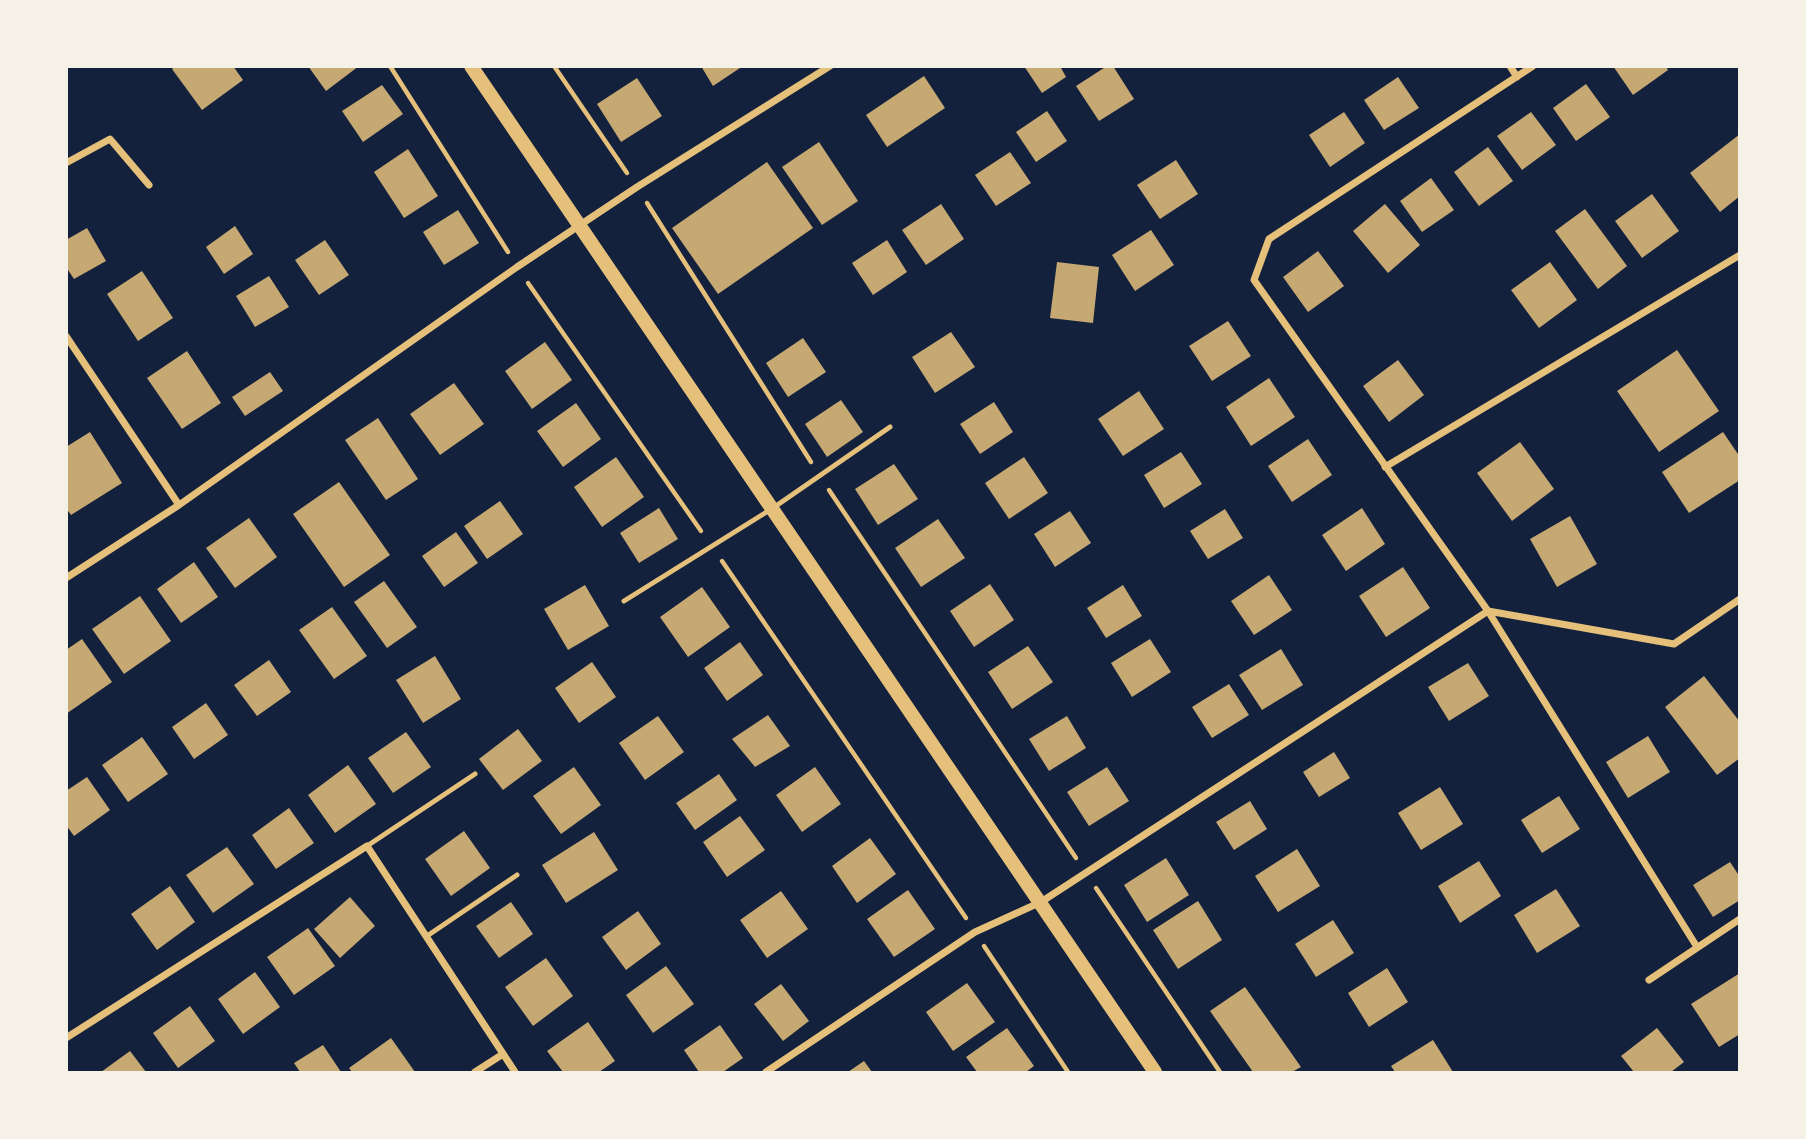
<!DOCTYPE html>
<style>
body{margin:0}
#map{position:relative;width:1806px;height:1139px;overflow:hidden;background:#14213d;font-family:"IBM Plex Sans",sans-serif}
canvas{display:block}
.frame{position:absolute;inset:0;border:68px solid #f6f1e7;pointer-events:none}
</style>
<div id="map">
<canvas width="1806" height="1139"></canvas>
<div class="frame"></div>
</div>
<script>
const ctx = document.querySelector('canvas').getContext('2d');
ctx.lineJoin = 'round';
function paint(path, color) { ctx.fillStyle = color; ctx.fill(path, 'evenodd'); }
const shape = rows => new Path2D(rows.map(r => 'M' + r).join(''));
function trace(path, color, width, dash) { ctx.strokeStyle = color; ctx.lineWidth = width; ctx.lineCap = dash ? 'butt' : 'round'; ctx.setLineDash(dash || []); ctx.stroke(path); }
const building = shape([
 [176,66,233,66,243,80,202,110,172,69],
 [308,66,359,66,326,91],
 [701,66,743,66,713,86],
 [1024,66,1060,66,1066,77,1042,93],
 [1107,66,1113,66,1134,99,1099,121,1076,86],
 [1613,66,1666,66,1668,70,1633,95],
 [924,76,945,108,887,147,866,115],
 [1398,77,1419,108,1384,130,1364,100],
 [637,78,662,116,621,142,597,104],
 [1586,84,1610,117,1576,141,1553,108],
 [382,85,403,114,363,142,342,111],
 [1047,111,1067,141,1036,162,1016,132],
 [1344,112,1365,143,1330,167,1309,135],
 [1531,112,1556,145,1522,170,1497,136],
 [1740,134,1740,196,1720,212,1690,173],
 [819,142,858,201,822,225,782,167],
 [1488,147,1513,181,1479,206,1454,172],
 [408,149,438,196,404,218,374,172],
 [1010,152,1031,183,996,206,975,175],
 [1176,160,1198,194,1160,219,1137,185],
 [767,162,813,228,718,294,672,228],
 [1431,178,1454,210,1422,232,1400,201],
 [1652,194,1679,231,1642,258,1615,221],
 [941,204,964,239,926,265,902,230],
 [1385,204,1420,245,1388,273,1353,231],
 [1585,209,1627,266,1598,289,1555,231],
 [458,210,479,243,444,265,423,232],
 [235,226,253,254,224,274,206,247],
 [87,228,106,261,74,279,66,267,66,240],
 [1151,230,1174,265,1135,291,1112,255],
 [325,240,349,275,319,295,295,260],
 [887,240,907,272,873,295,852,263],
 [1318,251,1344,286,1308,312,1283,277],
 [1057,262,1099,267,1093,323,1050,318],
 [1550,262,1577,300,1539,328,1511,290],
 [142,271,173,318,138,341,107,294],
 [269,276,289,307,255,327,236,296],
 [1228,321,1251,356,1212,381,1189,346],
 [951,332,975,367,935,393,912,357],
 [803,338,826,372,788,397,766,363],
 [545,342,572,380,532,409,505,371],
 [1677,350,1719,411,1659,452,1617,391],
 [187,351,221,403,182,429,147,378],
 [1398,360,1424,395,1389,422,1363,386],
 [270,372,283,391,245,416,232,397],
 [1269,378,1295,417,1251,446,1226,407],
 [454,383,484,424,440,455,410,414],
 [1139,391,1164,429,1123,456,1098,419],
 [841,400,863,432,827,457,805,424],
 [994,402,1013,432,980,454,960,424],
 [576,403,601,439,563,467,537,431],
 [378,418,418,479,386,500,345,440],
 [90,432,122,483,71,515,66,508,66,447],
 [1723,432,1740,457,1740,480,1689,513,1662,472],
 [1308,439,1332,475,1292,502,1268,466],
 [1520,442,1554,489,1512,521,1477,473],
 [1181,452,1202,484,1164,508,1144,475],
 [616,457,644,497,602,527,574,487],
 [1024,457,1048,493,1009,519,985,483],
 [894,464,918,499,878,525,855,489],
 [339,482,390,555,344,587,293,514],
 [500,501,523,534,487,559,464,526],
 [659,508,678,539,639,563,620,533],
 [1362,508,1385,544,1346,571,1322,535],
 [1225,509,1243,538,1208,559,1190,531],
 [1070,511,1091,543,1055,567,1034,534],
 [1570,516,1597,564,1557,587,1530,539],
 [249,518,277,557,235,588,206,548],
 [938,519,965,558,921,587,895,548],
 [456,532,478,563,444,587,422,556],
 [194,562,218,597,181,623,157,589],
 [1403,567,1430,608,1386,637,1359,596],
 [1269,575,1292,610,1254,635,1231,601],
 [384,581,417,627,387,648,354,602],
 [990,584,1014,620,974,647,950,611],
 [585,585,609,626,568,650,544,609],
 [1123,585,1142,616,1106,638,1087,608],
 [702,587,730,627,688,657,660,617],
 [140,596,171,641,124,674,92,629],
 [332,607,367,656,334,679,299,630],
 [82,639,112,682,66,714,66,650],
 [1150,639,1171,672,1132,697,1111,663],
 [740,642,763,675,727,701,704,668],
 [1028,646,1053,682,1012,709,988,672],
 [1281,649,1303,685,1262,710,1239,675],
 [435,656,461,699,423,723,396,680],
 [269,660,291,692,257,716,234,685],
 [592,662,616,697,579,723,555,688],
 [1468,663,1489,696,1449,721,1428,687],
 [1704,676,1740,722,1740,758,1717,775,1665,707],
 [1229,684,1249,715,1212,738,1192,707],
 [206,703,228,735,194,759,172,727],
 [768,715,790,746,755,767,732,739],
 [658,716,684,752,645,780,619,743],
 [1067,716,1086,748,1049,771,1029,739],
 [518,729,542,761,503,790,479,759],
 [406,732,431,767,393,793,368,758],
 [1648,736,1670,772,1628,798,1606,762],
 [142,737,168,774,128,802,102,765],
 [1334,752,1350,778,1319,797,1303,772],
 [348,765,376,804,335,833,308,795],
 [574,767,601,805,561,834,533,796],
 [815,767,841,804,802,832,776,795],
 [1107,767,1129,801,1089,826,1067,792],
 [719,774,737,800,695,830,676,803],
 [87,777,110,810,74,836,66,825,66,791],
 [1440,787,1463,824,1421,850,1398,813],
 [1559,796,1580,829,1542,853,1521,820],
 [1250,801,1267,829,1234,850,1216,822],
 [289,808,314,843,276,869,252,835],
 [740,816,765,850,727,877,703,842],
 [464,831,490,868,451,896,425,859],
 [594,832,618,870,566,903,542,865],
 [870,838,896,874,857,903,832,866],
 [227,847,254,884,213,913,186,875],
 [1297,849,1320,886,1278,912,1255,876],
 [1166,858,1189,895,1147,922,1124,885],
 [1479,861,1501,896,1460,923,1438,886],
 [1730,862,1740,877,1740,900,1713,917,1693,885],
 [170,886,195,922,157,950,131,914],
 [1556,889,1580,926,1537,953,1514,915],
 [908,890,935,929,894,957,867,919],
 [781,891,808,929,767,958,740,920],
 [350,897,375,926,340,958,314,929],
 [1198,901,1222,940,1178,969,1153,930],
 [511,902,533,934,499,958,476,926],
 [638,911,661,944,626,970,602,937],
 [1333,920,1354,953,1316,977,1295,944],
 [308,928,335,966,294,995,267,957],
 [546,958,573,996,533,1026,505,987],
 [666,966,694,1004,653,1033,626,995],
 [1387,968,1408,1002,1369,1027,1348,993],
 [255,972,280,1007,243,1034,218,999],
 [1740,973,1740,1034,1719,1047,1691,1004],
 [967,983,995,1022,953,1051,926,1012],
 [781,984,809,1021,783,1041,754,1004],
 [1245,987,1301,1067,1292,1072,1253,1072,1210,1011],
 [190,1006,215,1041,178,1068,153,1033],
 [588,1022,615,1061,599,1072,563,1072,547,1051],
 [720,1025,743,1058,723,1072,699,1072,684,1050],
 [1007,1028,1034,1066,1026,1072,977,1072,966,1057],
 [1657,1028,1684,1062,1671,1072,1634,1072,1621,1056],
 [391,1038,415,1072,352,1072,349,1068],
 [1433,1040,1453,1072,1395,1072,1391,1066],
 [323,1045,341,1072,300,1072,294,1063],
 [130,1051,146,1072,101,1072],
 [864,1061,872,1072,848,1072]
]);
const path = shape([
 [390,66,508,252],
 [554,66,627,173],
 [647,203,811,462],
 [528,283,701,531],
 [829,490,1076,858],
 [722,561,966,918],
 [1096,888,1220,1072],
 [984,946,1068,1072]
]);
const service = shape([
 [624,601,773,508,890,427],
 [367,846,475,774],
 [427,936,517,875]
]);
const minor = shape([
 [1510,66,1517,77],
 [1533,66,1269,239,1254,280,1488,611,1697,947],
 [66,163,110,139,149,185],
 [66,336,179,505],
 [1385,467,1740,255],
 [66,578,179,505,517,267,637,187,830,66],
 [1649,980,1740,919],
 [66,1038,367,846,515,1072],
 [475,1072,503,1054],
 [766,1072,975,932,1041,902,1488,611,1674,644,1740,599]
]);
const secondary = shape([
 [471,66,1155,1072]
]);
paint(building, '#c6a872');
trace(path, '#e5c07b', 4.5);
trace(service, '#e5c07b', 5);
trace(minor, '#e5c07b', 7);
trace(secondary, '#e5c07b', 14);
</script>
